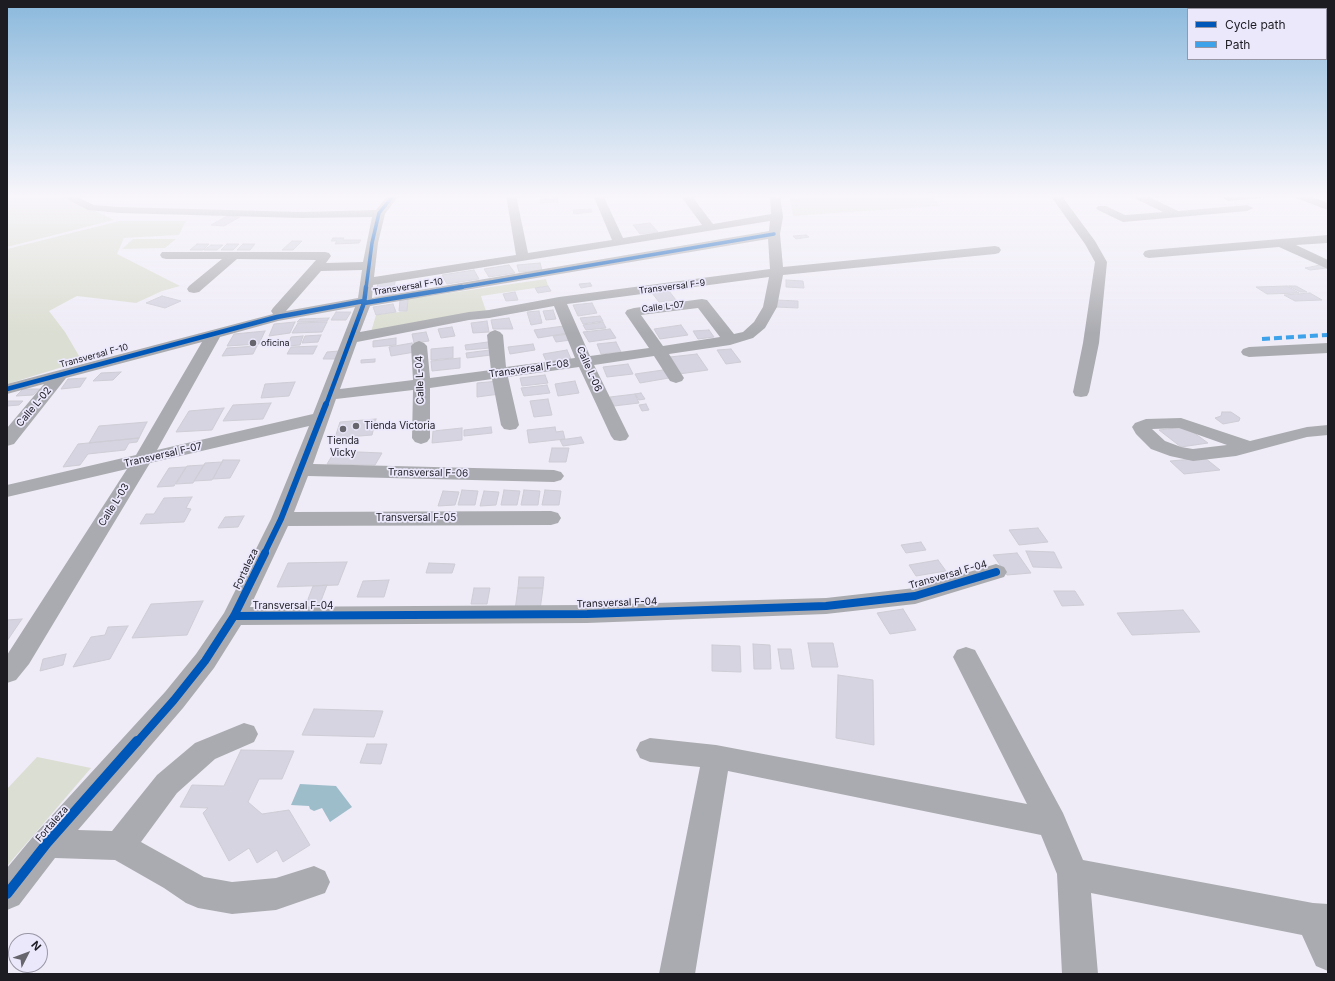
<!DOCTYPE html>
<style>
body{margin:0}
#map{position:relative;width:1335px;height:981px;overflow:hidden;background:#efecf7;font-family:Inter,sans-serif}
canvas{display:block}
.frame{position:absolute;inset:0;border:8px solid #1d1c23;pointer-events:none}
.legend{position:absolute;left:1187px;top:8px;width:140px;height:52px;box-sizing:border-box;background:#ece8fc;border:1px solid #9996a5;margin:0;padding:5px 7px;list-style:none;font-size:12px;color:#1d1c23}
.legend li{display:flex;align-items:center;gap:8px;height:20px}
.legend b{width:20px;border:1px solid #9996a5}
.north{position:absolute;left:8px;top:933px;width:40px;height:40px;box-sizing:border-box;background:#ece8fc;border:1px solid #9996a5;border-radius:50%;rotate:48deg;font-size:11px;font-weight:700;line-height:16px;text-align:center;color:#1d1c23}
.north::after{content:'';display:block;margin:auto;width:14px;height:18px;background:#66656d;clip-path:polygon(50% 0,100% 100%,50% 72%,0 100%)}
</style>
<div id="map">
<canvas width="1335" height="981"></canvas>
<div class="frame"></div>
<ul class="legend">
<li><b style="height:5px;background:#0057b8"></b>Cycle path</li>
<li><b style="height:5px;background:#3da2ea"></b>Path</li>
</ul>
<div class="north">N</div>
</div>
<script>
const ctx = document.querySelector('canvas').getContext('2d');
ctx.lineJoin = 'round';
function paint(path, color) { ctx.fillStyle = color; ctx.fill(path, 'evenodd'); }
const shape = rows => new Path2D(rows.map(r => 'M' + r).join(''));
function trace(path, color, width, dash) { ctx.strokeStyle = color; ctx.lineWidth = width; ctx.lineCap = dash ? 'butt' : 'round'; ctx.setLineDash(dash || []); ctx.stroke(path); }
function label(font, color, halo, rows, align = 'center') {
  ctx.font = font + ' Inter,sans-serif'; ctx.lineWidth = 3.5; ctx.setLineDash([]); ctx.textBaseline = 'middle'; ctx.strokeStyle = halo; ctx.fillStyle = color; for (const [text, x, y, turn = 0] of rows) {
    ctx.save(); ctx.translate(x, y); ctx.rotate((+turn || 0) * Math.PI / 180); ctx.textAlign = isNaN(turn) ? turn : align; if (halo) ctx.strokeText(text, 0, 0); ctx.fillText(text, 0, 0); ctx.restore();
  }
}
const green = shape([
 [7,195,62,195,114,220,7,247],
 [789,195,931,195,940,206,793,216],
 [119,221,186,221,179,235,124,238,117,254,180,286,162,291,136,303,77,296,49,311,65,332,82,361,7,384,7,249],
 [133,239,176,239,165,248,122,249],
 [546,279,548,286,481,296,486,311,371,332,376,315,407,311,408,299],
 [37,757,91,768,7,866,7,789]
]);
const water = shape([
 [300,784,336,786,352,807,330,822,322,808,314,811,310,809,309,806,291,805]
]);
const building = shape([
 [790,195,798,196,799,201,791,201,790,195],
 [557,198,558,202,540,203,540,199,557,198],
 [591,209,592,212,574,214,573,210,591,209],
 [227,216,240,217,224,226,211,225,227,216],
 [650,223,658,232,640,234,633,225,650,223],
 [806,235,809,237,796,239,793,236,806,235],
 [333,238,344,238,343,240,361,240,359,243,335,244,337,241,331,241,333,238],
 [292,241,302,241,293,250,282,250,292,241],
 [197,244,209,244,203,250,190,250,197,244],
 [227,244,239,244,233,250,221,250,227,244],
 [243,244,255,244,250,250,237,250,243,244],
 [211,245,223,245,217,250,204,250,211,245],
 [540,263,542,270,519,272,517,265,540,263],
 [509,265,515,273,489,277,484,269,509,265],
 [1320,265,1327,268,1310,270,1305,268,1320,265],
 [474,270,479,279,447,284,442,275,474,270],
 [786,280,803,281,804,288,786,287,786,280],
 [395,282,393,296,375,297,378,283,395,282],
 [590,283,592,286,581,288,579,284,590,283],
 [548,286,551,291,538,293,535,288,548,286],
 [1287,286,1299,293,1267,294,1256,287,1287,286],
 [1289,286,1296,286,1307,292,1300,292,1289,286],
 [669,291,676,300,659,302,652,293,669,291],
 [515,292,518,300,506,301,503,294,515,292],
 [1310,293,1322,300,1295,301,1284,295,1310,293],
 [162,296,181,301,165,308,146,303,162,296],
 [408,299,407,311,399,311,400,300,408,299],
 [776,300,798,301,798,308,776,307,776,300],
 [592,303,597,313,578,316,573,305,592,303],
 [393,304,396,312,376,315,373,307,393,304],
 [553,310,556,319,546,320,543,311,553,310],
 [539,311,542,323,531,325,527,312,539,311],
 [336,312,351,312,346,320,331,320,336,312],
 [600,316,603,321,583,324,580,318,600,316],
 [329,318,327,321,297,322,300,319,329,318],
 [509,318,513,329,493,329,491,320,509,318],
 [487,321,489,332,473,333,471,323,487,321],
 [295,322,290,333,269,336,274,324,295,322],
 [327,322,322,332,292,333,298,323,327,322],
 [603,322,606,328,586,330,583,325,603,322],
 [681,325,688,335,660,339,654,329,681,325],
 [564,326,568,333,538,338,534,330,564,326],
 [452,327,455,336,441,338,438,329,452,327],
 [610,329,616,338,589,342,583,332,610,329],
 [709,330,714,337,698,339,693,331,709,330],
 [265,331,259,344,227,346,234,334,265,331],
 [426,332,429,341,414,343,412,334,426,332],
 [568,334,571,340,556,342,553,336,568,334],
 [321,335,318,342,302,343,305,336,321,335],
 [303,336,300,345,288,346,291,337,303,336],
 [396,338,396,345,373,347,373,341,396,338],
 [488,342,490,348,466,350,465,345,488,342],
 [616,342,621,352,601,354,597,344,616,342],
 [412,343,415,352,391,356,389,347,412,343],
 [533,344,535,350,510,354,508,347,533,344],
 [257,346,253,354,222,356,227,348,257,346],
 [317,346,313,354,287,354,291,347,317,346],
 [453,347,453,358,431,360,431,349,453,347],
 [731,349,741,362,726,364,717,350,731,349],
 [490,350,491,355,467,358,466,353,490,350],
 [567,350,571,359,547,363,543,354,567,350],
 [339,351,335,359,323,359,327,352,339,351],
 [697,354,708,370,679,374,670,357,697,354],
 [460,358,460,368,432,371,431,361,460,358],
 [375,359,375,362,361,363,361,360,375,359],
 [628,364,633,374,607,377,603,367,628,364],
 [663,370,669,378,640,383,635,374,663,370],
 [121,372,113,380,93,381,101,373,121,372],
 [545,375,548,383,522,386,520,378,545,375],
 [86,378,80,387,61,389,68,379,86,378],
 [499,381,500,394,477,397,477,383,499,381],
 [575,381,579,393,558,396,555,384,575,381],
 [295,382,289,396,261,398,265,384,295,382],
 [547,385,550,393,524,396,521,388,547,385],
 [23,389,40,389,33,395,16,396,23,389],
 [641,393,645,399,639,400,635,394,641,393],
 [635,394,639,403,614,406,610,397,635,394],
 [548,399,552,415,534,417,530,401,548,399],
 [7,401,23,401,19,405,7,406,7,401],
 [271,403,263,419,223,421,233,405,271,403],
 [646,404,649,410,642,411,639,405,646,404],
 [224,408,212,430,176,432,189,411,224,408],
 [1222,412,1231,412,1240,418,1239,421,1223,424,1215,418,1221,416,1222,412],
 [376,419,372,435,335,438,340,422,376,419],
 [147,422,139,438,89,443,99,426,147,422],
 [491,427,492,433,464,436,464,430,491,427],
 [555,427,556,432,563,431,565,439,529,443,527,430,555,427],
 [1186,427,1208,443,1181,447,1159,430,1186,427],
 [462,428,462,440,432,443,433,431,462,428],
 [581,437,584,443,563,446,560,440,581,437],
 [139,438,137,442,129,443,125,450,88,454,80,465,63,467,78,444,139,438],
 [552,448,569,448,566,462,549,462,552,448],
 [335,451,382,453,375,465,327,464,335,451],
 [1205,458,1220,470,1184,474,1170,461,1205,458],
 [223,460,240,460,230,478,213,479,223,460],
 [222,462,212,480,194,481,205,463,222,462],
 [204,465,193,483,176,484,187,466,204,465],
 [186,467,174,486,157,487,169,468,186,467],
 [462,490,478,491,475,505,458,505,462,490],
 [504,490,520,491,517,505,501,505,504,490],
 [524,490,540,491,538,505,521,505,524,490],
 [545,490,561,491,559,505,542,505,545,490],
 [443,491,459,492,455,505,438,506,443,491],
 [484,491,499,492,496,505,480,506,484,491],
 [192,497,186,508,191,509,184,522,140,524,146,514,154,514,164,498,192,497],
 [244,516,238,527,218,528,225,517,244,516],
 [1038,528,1048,542,1019,545,1009,530,1038,528],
 [921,542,926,550,906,553,901,545,921,542],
 [1026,551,1054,552,1062,568,1033,567,1026,551],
 [1017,553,1031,573,1007,575,993,555,1017,553],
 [938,560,946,571,916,576,909,565,938,560],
 [347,562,338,585,277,587,288,563,347,562],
 [429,563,455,564,452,573,426,573,429,563],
 [519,577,544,577,543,588,518,588,519,577],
 [389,580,384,597,357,597,363,581,389,580],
 [327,585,319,606,305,607,313,586,327,585],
 [474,588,490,588,487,604,471,604,474,588],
 [518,588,543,588,540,610,515,610,518,588],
 [1054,591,1075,591,1084,605,1062,606,1054,591],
 [203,601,187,635,132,638,151,604,203,601],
 [903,609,916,630,890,634,877,613,903,609],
 [1183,610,1200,632,1132,635,1117,613,1183,610],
 [22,619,7,641,7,620,22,619],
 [128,626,110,659,73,667,91,637,105,635,108,627,128,626],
 [808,643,833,643,838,667,812,667,808,643],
 [753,644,770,645,771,669,754,669,753,644],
 [712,645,740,646,741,672,712,671,712,645],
 [778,649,791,649,794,669,781,669,778,649],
 [66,654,63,665,40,671,43,659,66,654],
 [838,675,873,680,874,745,836,738,838,675],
 [314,709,383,711,374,737,302,735,314,709],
 [367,744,387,744,381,764,360,763,367,744],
 [241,750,294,751,282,779,259,779,248,802,262,814,289,810,310,845,283,862,277,850,257,863,249,848,229,861,203,813,208,808,180,807,192,785,224,786,241,750]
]);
const minor = shape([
 [59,195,73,195,94,205,119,207,301,212,376,210,388,195,399,195,385,214,378,243,374,277,516,255,506,195,516,195,528,253,612,240,593,195,603,195,623,238,702,225,680,195,691,195,713,224,771,214,770,195,780,195,783,217,780,234,783,267,995,246,999,247,1001,250,999,253,995,254,783,275,777,307,765,328,753,338,730,345,669,354,684,378,682,381,676,383,670,381,654,356,594,365,629,436,626,440,620,441,614,440,611,436,579,367,508,377,519,425,516,429,510,430,504,429,501,425,492,379,430,388,430,438,427,442,421,444,415,442,412,438,413,390,336,399,313,464,554,470,561,472,564,476,561,480,554,482,308,476,294,512,551,511,558,513,561,518,558,523,551,525,288,526,250,607,587,605,826,598,915,588,996,564,1004,567,1007,572,1004,577,915,604,826,614,587,623,241,625,214,668,183,708,78,830,112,831,157,775,195,743,244,723,254,726,258,734,254,742,215,759,177,793,141,842,204,877,232,882,276,878,314,866,325,871,330,882,325,893,276,910,232,914,198,908,186,903,164,888,115,860,55,858,19,905,7,910,7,868,36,833,165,692,196,654,224,613,271,519,309,426,150,463,29,664,16,680,7,683,7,655,127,469,7,497,7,485,136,455,202,342,66,378,14,444,7,446,7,428,44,384,7,394,7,384,273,314,271,311,273,308,316,260,237,259,199,292,194,293,189,292,187,289,189,286,222,259,166,259,162,258,160,255,162,252,325,252,329,253,331,256,326,263,363,262,372,217,301,218,119,213,88,210,59,195],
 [770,221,769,231,372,298,373,285,770,221],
 [768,239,770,269,559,297,489,310,469,312,360,332,370,306,768,239],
 [362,270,358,298,286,311,321,271,362,270],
 [769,277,763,307,754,322,743,332,734,334,707,300,702,299,634,308,627,310,625,313,649,348,590,356,567,304,769,277],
 [554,306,575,358,506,367,503,335,500,332,495,330,490,332,487,335,491,370,430,378,427,346,424,343,419,341,414,343,411,346,413,380,340,389,357,342,469,320,489,318,554,306],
 [355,307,313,414,157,450,220,337,278,321,355,307],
 [698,308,720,337,663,346,641,315,698,308],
 [1050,195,1061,195,1095,241,1107,262,1099,343,1089,392,1087,396,1081,397,1075,396,1073,392,1083,343,1095,262,1085,244,1050,195],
 [1136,195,1145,195,1178,211,1247,205,1253,208,1247,211,1123,222,1098,210,1096,208,1098,206,1106,206,1125,215,1163,212,1136,199,1135,197,1136,195],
 [1226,195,1266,195,1261,198,1228,201,1223,198,1226,195],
 [1292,195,1307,195,1328,203,1328,210,1293,197,1292,195],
 [1328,235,1328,243,1296,245,1328,260,1328,269,1279,247,1149,258,1145,257,1143,254,1145,251,1149,250,1328,235],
 [1328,343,1328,353,1249,357,1243,355,1241,352,1243,349,1249,347,1328,343],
 [1181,418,1250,441,1307,427,1328,425,1328,435,1307,437,1236,456,1193,461,1170,456,1151,449,1136,434,1132,427,1135,423,1146,419,1181,418],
 [1179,428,1227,445,1193,449,1181,447,1165,441,1152,429,1179,428],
 [966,647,975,650,1063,813,1083,860,1313,903,1328,904,1328,971,1316,966,1302,935,1091,893,1098,974,1062,974,1057,874,1041,835,728,771,695,974,659,974,700,767,650,762,640,758,636,750,640,742,650,738,716,745,1027,804,953,657,957,650,966,647]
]);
const quiet = shape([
 [1262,339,1328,335]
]);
const cyclewayFar4 = shape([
 [366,288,372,243,379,213,394,195],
 [456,288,774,234]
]);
const cyclewayFar3 = shape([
 [7,389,277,317,364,301,364,303,462,287],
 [326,405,364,303,366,287]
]);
const cyclewayFar2 = shape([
 [264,554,281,519,326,404]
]);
const cyclewayFar1 = shape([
 [234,616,587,614,826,606,915,596,996,572],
 [137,742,174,700,205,661,234,616,265,553]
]);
const cycleway = shape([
 [7,894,47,843,137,741]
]);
const markers = [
 [253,343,4,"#66656d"],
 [356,426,4,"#66656d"],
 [343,429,4,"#66656d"]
];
const farStreetnames = [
 ["Transversal F-10",408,287,-9],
 ["Transversal F-9",672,287,-7],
 ["Calle L-07",663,307,-7],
 ["Transversal F-10",94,356,-15]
];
const farPoinames = [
 ["oficina",261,343]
];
const streetNames = [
 ["Transversal F-08",529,369,-8],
 ["Calle L-06",589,369,66],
 ["Calle L-04",420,380,-92],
 ["Calle L-02",34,407,-50],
 ["Transversal F-07",163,455,-13],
 ["Transversal F-06",428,473,1],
 ["Calle L-03",114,505,-58],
 ["Transversal F-05",416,518],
 ["Fortaleza",246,569,-64],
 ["Transversal F-04",948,575,-16],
 ["Transversal F-04",617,603,-2],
 ["Transversal F-04",293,606],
 ["Fortaleza",52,824,-49]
];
const poiNames = [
 ["Tienda Victoria",364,426],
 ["Tienda",343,441,"center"],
 ["Vicky",343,453,"center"]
];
paint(green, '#dbded2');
paint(water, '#9ebdcb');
paint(building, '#d6d4e0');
trace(building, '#ceccd5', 1);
paint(minor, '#aaabb0');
trace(quiet, '#3da2ea', 4, [8, 4]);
trace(cyclewayFar4, '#0057b8', 3.5);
trace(cyclewayFar3, '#0057b8', 4.5);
trace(cyclewayFar2, '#0057b8', 6);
trace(cyclewayFar1, '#0057b8', 8);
trace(cycleway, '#0057b8', 10);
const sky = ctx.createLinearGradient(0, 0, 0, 333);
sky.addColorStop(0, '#8ab8dc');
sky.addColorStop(0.59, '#f8f6fb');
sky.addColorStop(1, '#f8f6fb00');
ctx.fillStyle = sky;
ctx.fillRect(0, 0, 1335, 333);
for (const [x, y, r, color] of markers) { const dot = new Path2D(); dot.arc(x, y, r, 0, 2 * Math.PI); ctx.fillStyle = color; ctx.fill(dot); trace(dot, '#ece8fc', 1.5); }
label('9px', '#1d1c23', '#ece8fc', farStreetnames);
label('9px', '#1d1c23', '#ece8fc', farPoinames, 'left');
label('10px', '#1d1c23', '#ece8fc', streetNames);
label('10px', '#1d1c23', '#ece8fc', poiNames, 'left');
</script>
